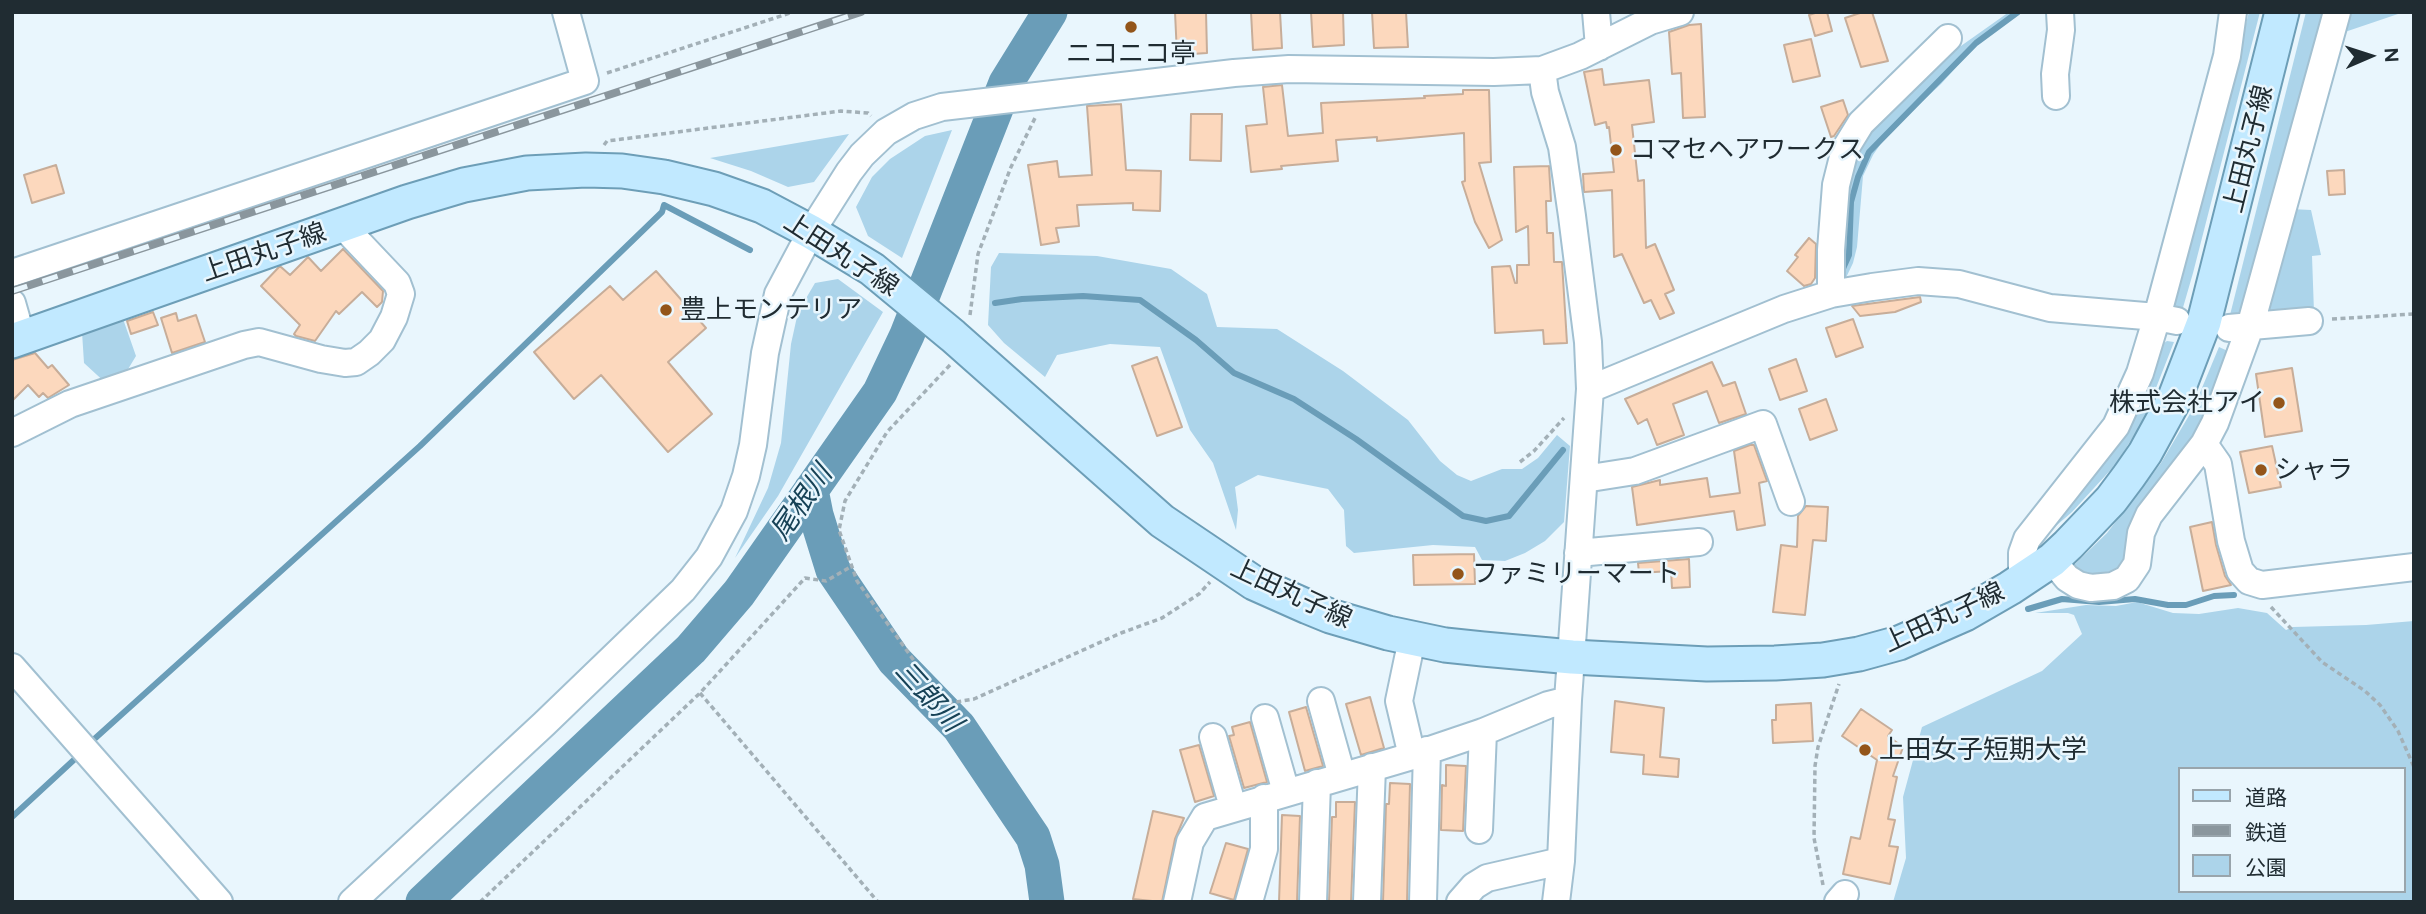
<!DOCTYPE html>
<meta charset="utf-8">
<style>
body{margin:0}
#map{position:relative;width:2426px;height:914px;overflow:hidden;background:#e9f6fd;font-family:Figtree,"Noto Sans JP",sans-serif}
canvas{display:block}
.frame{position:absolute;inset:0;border:14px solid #202c32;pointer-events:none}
.legend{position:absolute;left:2178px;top:767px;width:228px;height:126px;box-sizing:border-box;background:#e9f6fd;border:2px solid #99a5ac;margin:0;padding:9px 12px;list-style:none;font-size:21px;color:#202c32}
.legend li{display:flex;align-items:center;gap:14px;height:35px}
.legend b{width:35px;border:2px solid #99a5ac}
.north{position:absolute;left:2335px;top:21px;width:70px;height:70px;-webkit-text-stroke:5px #e9f6fd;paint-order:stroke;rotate:87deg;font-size:19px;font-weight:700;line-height:28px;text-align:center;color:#202c32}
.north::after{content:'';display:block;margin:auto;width:24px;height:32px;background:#202c32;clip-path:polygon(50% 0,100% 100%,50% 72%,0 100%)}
</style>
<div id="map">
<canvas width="2426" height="914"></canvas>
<div class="frame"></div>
<ul class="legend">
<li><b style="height:9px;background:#c1e9ff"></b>道路</li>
<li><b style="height:9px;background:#8a969d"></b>鉄道</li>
<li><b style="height:19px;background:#acd4ea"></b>公園</li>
</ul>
<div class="north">N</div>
</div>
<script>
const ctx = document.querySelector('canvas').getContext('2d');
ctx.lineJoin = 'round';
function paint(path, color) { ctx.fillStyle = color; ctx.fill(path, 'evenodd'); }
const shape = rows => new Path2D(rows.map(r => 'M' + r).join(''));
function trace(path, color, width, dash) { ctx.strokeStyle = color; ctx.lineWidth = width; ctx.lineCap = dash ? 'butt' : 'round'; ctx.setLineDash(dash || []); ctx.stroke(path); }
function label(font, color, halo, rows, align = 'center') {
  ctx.font = font + ' Figtree,"Noto Sans JP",sans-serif'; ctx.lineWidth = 5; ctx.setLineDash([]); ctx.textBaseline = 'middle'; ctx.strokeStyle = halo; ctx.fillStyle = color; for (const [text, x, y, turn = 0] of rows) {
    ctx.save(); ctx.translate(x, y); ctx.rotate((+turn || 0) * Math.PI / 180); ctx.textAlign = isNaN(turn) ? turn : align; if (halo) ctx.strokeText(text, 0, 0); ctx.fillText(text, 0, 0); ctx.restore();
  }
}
const green = shape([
 [2009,12,2022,12,1977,44,1941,84,1889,132,1873,155,1863,176,1857,247,1853,263,1843,284,1835,251,1853,145,1951,53],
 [2249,12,2260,12,2193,273,2182,311,2176,309,2174,300],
 [2306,12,2322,12,2243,314,2230,315],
 [2343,12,2414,12,2414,13,2398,14,2336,35],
 [952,130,902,258,868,236,856,207,872,177,890,159,925,136],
 [849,134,814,182,788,187,751,171,710,158],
 [2291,209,2311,210,2321,255,2312,256,2314,312,2274,318,2265,309],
 [999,253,1097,256,1171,269,1207,294,1217,327,1277,329,1343,371,1408,420,1440,461,1457,475,1471,481,1502,469,1522,469,1538,458,1557,435,1570,446,1564,522,1545,541,1525,553,1505,561,1482,560,1475,547,1433,545,1354,553,1346,546,1344,510,1328,489,1258,475,1235,487,1238,510,1236,530,1213,463,1190,430,1160,347,1110,344,1057,355,1045,377,1004,343,988,325,991,267],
 [838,279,883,312,778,496,735,558,768,488,781,443,791,344,798,312,815,283],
 [122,316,136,356,119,384,109,386,84,363,82,332],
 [2167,341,2174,342,2143,421,2116,464,2072,512,2042,538,2161,345],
 [2219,347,2230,352,2216,396,2123,567,2098,581,2070,569,2107,533,2161,463,2194,407],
 [2137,602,2173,613,2199,614,2238,608,2267,613,2286,630,2293,627,2366,625,2414,621,2414,902,1893,902,1906,858,1903,797,1922,727,2042,671,2082,634,2074,615,2068,613,2035,613,2086,605,2116,606],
 [2179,769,2403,769,2403,891,2179,891]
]);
const stream = shape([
 [1841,273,1849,255,1851,202,1858,177,1869,152,1976,43,2018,12],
 [995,303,1022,299,1083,296,1140,300,1196,340,1234,373,1294,399,1356,439,1463,516,1486,521,1509,516,1563,450],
 [2028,609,2062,599,2099,602,2135,599,2168,605,2186,605,2214,596,2234,595],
 [91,742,420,446,662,212,664,205,750,250],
 [12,817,77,757]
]);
const river = shape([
 [811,490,816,515,833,570,894,660,959,727,1033,837,1042,865,1047,902],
 [423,902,691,649,739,593,880,392,907,335,1006,83,1050,12]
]);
const building = shape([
 [1175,12,1206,12,1207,53,1177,55,1175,12],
 [1251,12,1280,12,1282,48,1253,50,1251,12],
 [1311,12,1343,12,1344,45,1313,47,1311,12],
 [1372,12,1406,12,1408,47,1374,48,1372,12],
 [1818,12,1827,12,1832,31,1815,36,1809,15,1818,12],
 [1863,12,1872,12,1888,61,1861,67,1845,18,1863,12],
 [1701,24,1705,117,1683,118,1681,73,1672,74,1669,32,1689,25,1701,24],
 [1811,39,1820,76,1793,82,1784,45,1811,39],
 [1602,69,1604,85,1649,80,1654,122,1632,125,1638,181,1644,180,1646,248,1655,244,1674,290,1665,294,1674,313,1660,319,1651,300,1644,303,1622,254,1614,257,1612,190,1584,192,1583,174,1614,172,1609,127,1607,128,1606,122,1595,125,1584,72,1602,69],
 [1282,85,1288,136,1323,133,1321,103,1425,98,1424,96,1463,94,1463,90,1489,90,1491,162,1479,163,1502,240,1489,248,1475,222,1462,182,1465,181,1464,133,1377,141,1377,137,1336,140,1338,161,1281,166,1282,169,1251,172,1246,126,1267,124,1263,87,1282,85],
 [1843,100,1848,115,1834,136,1831,137,1821,107,1843,100],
 [1121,104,1126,170,1161,171,1160,211,1133,210,1133,203,1077,205,1079,226,1056,228,1059,242,1041,245,1028,165,1057,161,1059,177,1092,175,1087,106,1121,104],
 [1191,114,1222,114,1221,161,1190,160,1191,114],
 [56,165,64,193,32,203,24,175,56,165],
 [1549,166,1551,201,1546,201,1547,233,1553,233,1554,262,1562,262,1567,343,1544,344,1543,330,1495,333,1492,267,1510,266,1515,283,1517,283,1517,265,1529,265,1528,226,1516,232,1514,167,1549,166],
 [2344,170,2345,194,2329,195,2327,171,2344,170],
 [1809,238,1816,244,1815,278,1811,284,1804,286,1787,271,1798,257,1795,255,1809,238],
 [343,249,383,291,382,302,377,307,362,292,339,314,336,311,315,341,296,336,294,334,300,325,261,286,279,267,281,267,290,275,308,257,321,271,343,249],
 [656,271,706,328,668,362,712,414,668,452,601,375,574,399,534,352,610,286,623,300,656,271],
 [1920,297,1921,302,1895,312,1860,316,1852,306,1920,297],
 [153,312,158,325,131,334,127,321,153,312],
 [176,313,178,321,196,315,205,342,172,353,161,318,176,313],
 [1853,319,1863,347,1836,357,1826,328,1853,319],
 [35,353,48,368,52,365,69,385,48,398,43,393,39,397,28,385,12,401,12,360,35,353],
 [1157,357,1182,427,1157,436,1132,366,1157,357],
 [1796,359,1807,391,1780,400,1769,369,1796,359],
 [1712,362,1723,386,1735,382,1746,414,1719,423,1707,391,1673,404,1684,435,1657,445,1647,419,1638,424,1625,399,1712,362],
 [2292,368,2302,431,2265,437,2256,374,2292,368],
 [1826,399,1837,430,1810,440,1799,409,1826,399],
 [1750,445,1754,445,1767,481,1759,483,1765,525,1737,530,1734,511,1637,525,1632,487,1660,480,1660,485,1707,478,1710,497,1740,493,1734,451,1750,445],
 [2272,446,2281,487,2249,493,2240,452,2272,446],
 [1806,506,1828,507,1826,541,1813,540,1805,615,1773,612,1781,545,1797,547,1798,516,1806,506],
 [2212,522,2216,545,2225,576,2231,585,2203,591,2190,527,2212,522],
 [1474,554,1475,584,1414,585,1413,555,1474,554],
 [1689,559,1690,587,1672,588,1671,571,1639,573,1638,563,1689,559],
 [1370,697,1384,748,1361,755,1346,704,1370,697],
 [1615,701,1664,708,1660,757,1679,759,1678,777,1643,774,1644,755,1611,752,1615,701],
 [1811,703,1813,741,1773,743,1772,720,1776,720,1776,705,1811,703],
 [1306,707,1323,766,1305,771,1289,712,1306,707],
 [1861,709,1892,730,1888,736,1903,747,1893,776,1897,777,1888,819,1895,820,1889,846,1898,847,1890,884,1843,874,1851,837,1860,839,1877,760,1842,736,1861,709],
 [1250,722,1267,782,1244,788,1229,736,1234,735,1232,727,1250,722],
 [1199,745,1214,796,1195,802,1180,750,1199,745],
 [1446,765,1466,766,1463,831,1441,830,1442,785,1446,786,1446,765],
 [1390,783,1410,784,1407,902,1383,902,1386,804,1389,804,1390,783],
 [1336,802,1355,802,1351,902,1329,901,1332,817,1336,817,1336,802],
 [1153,811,1184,818,1175,839,1162,902,1133,899,1153,811],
 [1282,815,1300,816,1297,902,1279,902,1282,815],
 [1226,843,1248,849,1234,900,1210,893,1226,843]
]);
const path = shape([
 [607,73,793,12],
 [604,145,607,141,841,111,868,113,871,116],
 [970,315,978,254,1011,167,1035,118],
 [2332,319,2414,314],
 [950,365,887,432,845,501,839,530,857,581,930,683,950,703,974,699,1121,633,1162,618,1199,594,1210,582],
 [1520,462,1534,451,1564,418],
 [2271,607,2322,662,2365,691,2380,705,2398,731,2414,767],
 [700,693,878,902],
 [1823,885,1814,838,1815,766,1818,747,1839,684],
 [480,902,700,693,805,578,826,581,852,566]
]);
const minor = shape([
 [1596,12,1599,47],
 [1542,70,1545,92,1562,147,1572,216,1588,342,1590,389,1568,700,1561,861,1556,902],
 [2056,96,2055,74,2061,30,2060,12],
 [12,273,585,81,566,12],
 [1831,294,1831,250,1836,185,1845,149,1861,123,1948,38],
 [12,303,22,338],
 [2229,328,2309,321],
 [1590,389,1784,309,1831,294,1872,287,1918,281,1959,284,2050,308,2157,317,2177,321],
 [12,433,70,404,244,345,259,342,321,359,345,363,356,362,369,353,382,340,394,317,401,294,397,283,343,226],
 [2204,444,2218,464,2231,541,2240,571,2249,581,2262,585,2414,567],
 [1584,479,1635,471,1763,424,1791,502],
 [1578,553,1699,542],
 [2052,560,2067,578,2078,585,2091,588,2113,586,2127,579,2137,564,2141,533,2149,515,2204,444,2215,423,2250,327,2337,12],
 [2026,579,2022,571,2022,553,2027,539,2116,426,2140,373,2157,317,2227,56,2233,12],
 [1412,639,1399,701,1412,756],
 [12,667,219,902],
 [1321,701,1342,776],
 [1265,718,1286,792],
 [1213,737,1233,807],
 [1479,830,1483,732],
 [352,902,544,724,683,590,709,557,734,511,746,476,753,445,765,353,778,294,811,232,849,172,862,155,886,132,914,116,942,107,1234,73,1289,69,1494,72,1542,70,1580,56,1650,21,1680,12],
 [1177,902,1190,842,1205,817,1412,756,1483,732,1548,705,1568,700],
 [1249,902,1264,849,1264,798],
 [1313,902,1317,783],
 [1367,902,1372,767],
 [1423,902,1427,750],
 [1460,902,1474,886,1487,878,1561,861],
 [1838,902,1845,894]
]);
const major = shape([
 [12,341,407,202,464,185,527,173,586,170,622,171,664,177,714,189,762,206,811,232,872,269,953,336,1162,521,1254,583,1308,607,1330,616,1388,633,1445,645,1483,649,1572,657,1707,664,1775,663,1823,660,1859,654,1899,643,1965,614,2010,588,2052,560,2068,545,2111,500,2129,476,2145,453,2174,400,2204,322,2282,12]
]);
const rail = shape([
 [12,291,861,12]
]);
const markers = [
 [1131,27,7,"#93551a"],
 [1616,150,7,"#93551a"],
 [666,310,7,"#93551a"],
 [2279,403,7,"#93551a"],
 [2261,470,7,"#93551a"],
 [1458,574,7,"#93551a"],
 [1865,750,7,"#93551a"]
];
const poiNames = [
 ["ニコニコ亭",1131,54,"center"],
 ["コマセヘアワークス",1630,150],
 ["豊上モンテリア",680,310],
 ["株式会社アイ",2265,403,"right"],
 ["シャラ",2275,470],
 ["ファミリーマート",1472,574],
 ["上田女子短期大学",1879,750]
];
const streetNames = [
 ["上田丸子線",2249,149,-76],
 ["上田丸子線",264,253,-19],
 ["上田丸子線",841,255,33],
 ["上田丸子線",1291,594,25],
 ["上田丸子線",1944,618,-25]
];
const waterNames = [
 ["尾根川",802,503,-55],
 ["三郎川",928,697,48]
];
paint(green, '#acd4ea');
trace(stream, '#6a9db8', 6);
trace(river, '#6a9db8', 35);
paint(building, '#fcd8bd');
trace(building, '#c7ad99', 2);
trace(minor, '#a2c0d1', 30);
trace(major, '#6d9eb7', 37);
trace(path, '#a3b0b7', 3.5, [5, 3.5]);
trace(minor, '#fff', 26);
trace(major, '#c1e9ff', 33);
trace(rail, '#8a969d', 8);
trace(rail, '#e9f6fd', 5, [16]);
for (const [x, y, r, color] of markers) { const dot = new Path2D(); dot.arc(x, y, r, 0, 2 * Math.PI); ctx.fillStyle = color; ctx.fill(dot); trace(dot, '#e9f6fd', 2.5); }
label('26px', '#202c32', '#e9f6fd', poiNames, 'left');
label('26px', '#202c32', '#e9f6fd', streetNames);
label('italic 28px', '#174256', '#e9f6fd', waterNames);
</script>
